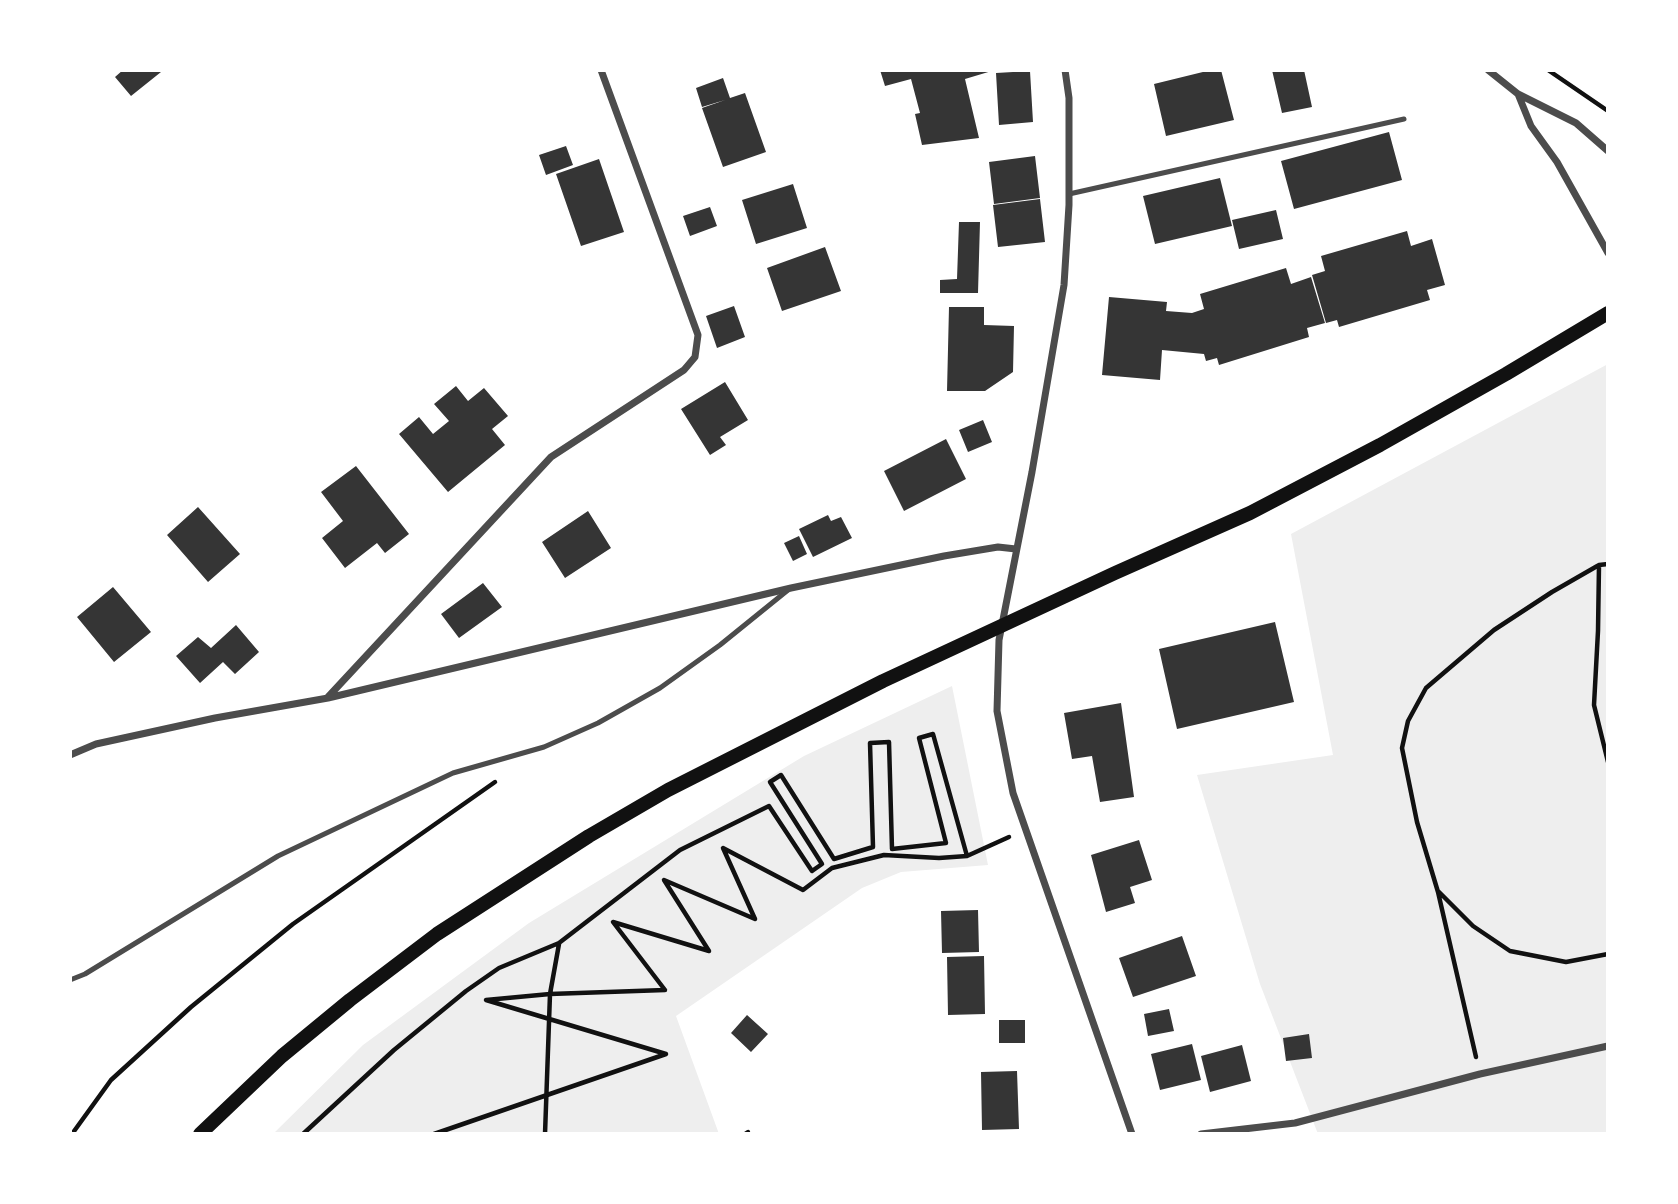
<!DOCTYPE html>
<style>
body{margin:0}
#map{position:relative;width:1678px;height:1204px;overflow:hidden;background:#fff;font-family:"DM Sans",sans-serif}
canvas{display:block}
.frame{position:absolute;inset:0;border:72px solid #fff;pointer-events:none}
</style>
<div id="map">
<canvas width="1678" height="1204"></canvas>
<div class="frame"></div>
</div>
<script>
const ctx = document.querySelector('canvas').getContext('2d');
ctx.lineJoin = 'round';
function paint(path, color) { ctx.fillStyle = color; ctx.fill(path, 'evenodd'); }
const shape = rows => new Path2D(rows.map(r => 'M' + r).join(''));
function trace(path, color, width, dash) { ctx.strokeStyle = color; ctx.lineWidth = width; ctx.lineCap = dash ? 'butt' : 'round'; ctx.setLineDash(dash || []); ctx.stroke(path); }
const green = shape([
 [1608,364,1608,1134,1318,1134,1260,984,1197,775,1333,755,1291,534],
 [952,686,988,865,901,872,862,888,676,1016,719,1134,273,1134,363,1045,529,923,804,756]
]);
const building = shape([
 [123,70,159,70,161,72,131,96,115,77],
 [880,70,995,70,965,79,979,138,922,145,915,114,920,113,911,79,885,86],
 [1211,70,1221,70,1234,120,1166,136,1154,84],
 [1272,70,1304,70,1312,107,1282,113],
 [1030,71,1033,122,999,125,996,73],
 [723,78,730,98,745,93,766,152,723,167,702,108,725,100,702,107,696,88],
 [1389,132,1402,180,1294,209,1281,161],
 [566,146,573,165,546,175,539,155],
 [1035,156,1040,198,994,204,989,162],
 [599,159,624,232,581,246,556,174],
 [1220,178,1232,226,1155,244,1143,196],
 [793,184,807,228,756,244,742,200],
 [1040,199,1045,242,998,247,993,205],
 [710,207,717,226,690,236,683,216],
 [1276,210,1283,239,1239,249,1232,220],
 [959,222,980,222,978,293,940,293,940,280,957,279],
 [1407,231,1411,246,1432,239,1445,285,1427,290,1430,300,1339,327,1337,320,1326,323,1312,275,1325,271,1321,256],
 [825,247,841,291,782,311,767,268],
 [1286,268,1291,284,1311,277,1325,323,1307,328,1309,337,1219,365,1217,358,1206,361,1204,354,1162,350,1160,380,1102,375,1109,297,1167,302,1166,311,1192,313,1204,309,1200,294],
 [734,306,745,337,717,348,706,316],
 [949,307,984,307,984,325,1014,326,1013,372,985,391,947,391],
 [725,382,748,420,720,437,726,445,710,455,681,409],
 [456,386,468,401,484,388,508,416,492,429,505,445,448,492,399,434,419,417,433,434,449,421,434,404],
 [983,420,992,442,968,452,959,430],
 [946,439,966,479,904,511,884,471],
 [356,466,409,534,385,553,377,543,345,568,322,538,343,521,321,492],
 [198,507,240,554,208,582,167,535],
 [588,511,611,548,565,578,542,542],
 [828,515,831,521,841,517,852,538,813,557,799,529],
 [799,536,807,554,793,561,784,543],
 [483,583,502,607,459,638,441,614],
 [113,587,151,632,114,662,77,617],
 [1275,622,1294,702,1177,729,1159,649],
 [236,625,259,652,235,674,223,662,200,683,176,656,198,637,211,648],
 [1121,703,1134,797,1100,802,1092,756,1072,759,1064,713],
 [1139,840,1152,880,1130,887,1135,903,1106,912,1091,855],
 [978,910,979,952,942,953,941,911],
 [1182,936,1196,976,1133,997,1119,958],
 [984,956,985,1014,948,1015,947,957],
 [1169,1009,1174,1031,1148,1036,1144,1014],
 [747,1015,768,1034,751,1052,731,1033],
 [999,1020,1025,1020,1025,1043,999,1043],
 [1309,1034,1312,1058,1286,1061,1283,1038],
 [1192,1044,1201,1080,1160,1090,1151,1054],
 [1242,1045,1251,1081,1210,1092,1201,1056],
 [1017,1071,1019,1129,982,1130,981,1072]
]);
const path = shape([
 [1548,70,1608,111],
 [1599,565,1598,631,1594,705,1608,762],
 [1439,892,1473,926,1510,951,1566,962,1608,954],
 [1476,1057,1438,892,1417,822,1402,748,1408,721,1426,688,1494,630,1552,592,1599,565,1608,564],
 [72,1134,111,1080,191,1007,293,924,495,782],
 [303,1134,394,1050,466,991,499,968,559,943,680,850,769,806,812,871,822,864,770,782,781,775,834,859,873,847,870,743,889,742,892,849,946,843,919,738,933,734,967,856,1009,837],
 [434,1134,666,1054,486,1000,550,994,665,990,613,922,709,951,664,880,755,919,723,848,803,890,832,868,884,855,939,858,967,856],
 [545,1134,550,994,559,944],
 [745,1134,748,1132]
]);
const service = shape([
 [1069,194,1404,119],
 [70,980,85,974,278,856,453,773,544,747,598,723,660,688,720,645,788,590]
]);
const minor = shape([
 [1065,70,1069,98,1069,205,1064,285,1032,472,999,640,997,711,1013,793,1132,1134],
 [1488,70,1518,94,1576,123,1608,151],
 [1518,94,1531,126,1557,162,1608,253],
 [328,697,551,457,684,370,695,357,698,335,601,70],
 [70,755,96,744,215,718,328,698,791,588,944,556,998,547,1016,549],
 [1201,1134,1295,1123,1480,1074,1608,1046]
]);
const secondary = shape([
 [200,1134,282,1056,350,1000,437,934,589,836,668,790,883,681,1115,573,1250,513,1380,445,1506,374,1608,313]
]);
paint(green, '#eee');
paint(building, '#353535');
trace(path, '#111', 4.5);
trace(service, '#4c4c4c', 5);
trace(minor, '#4c4c4c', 7);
trace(secondary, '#111', 14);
</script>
